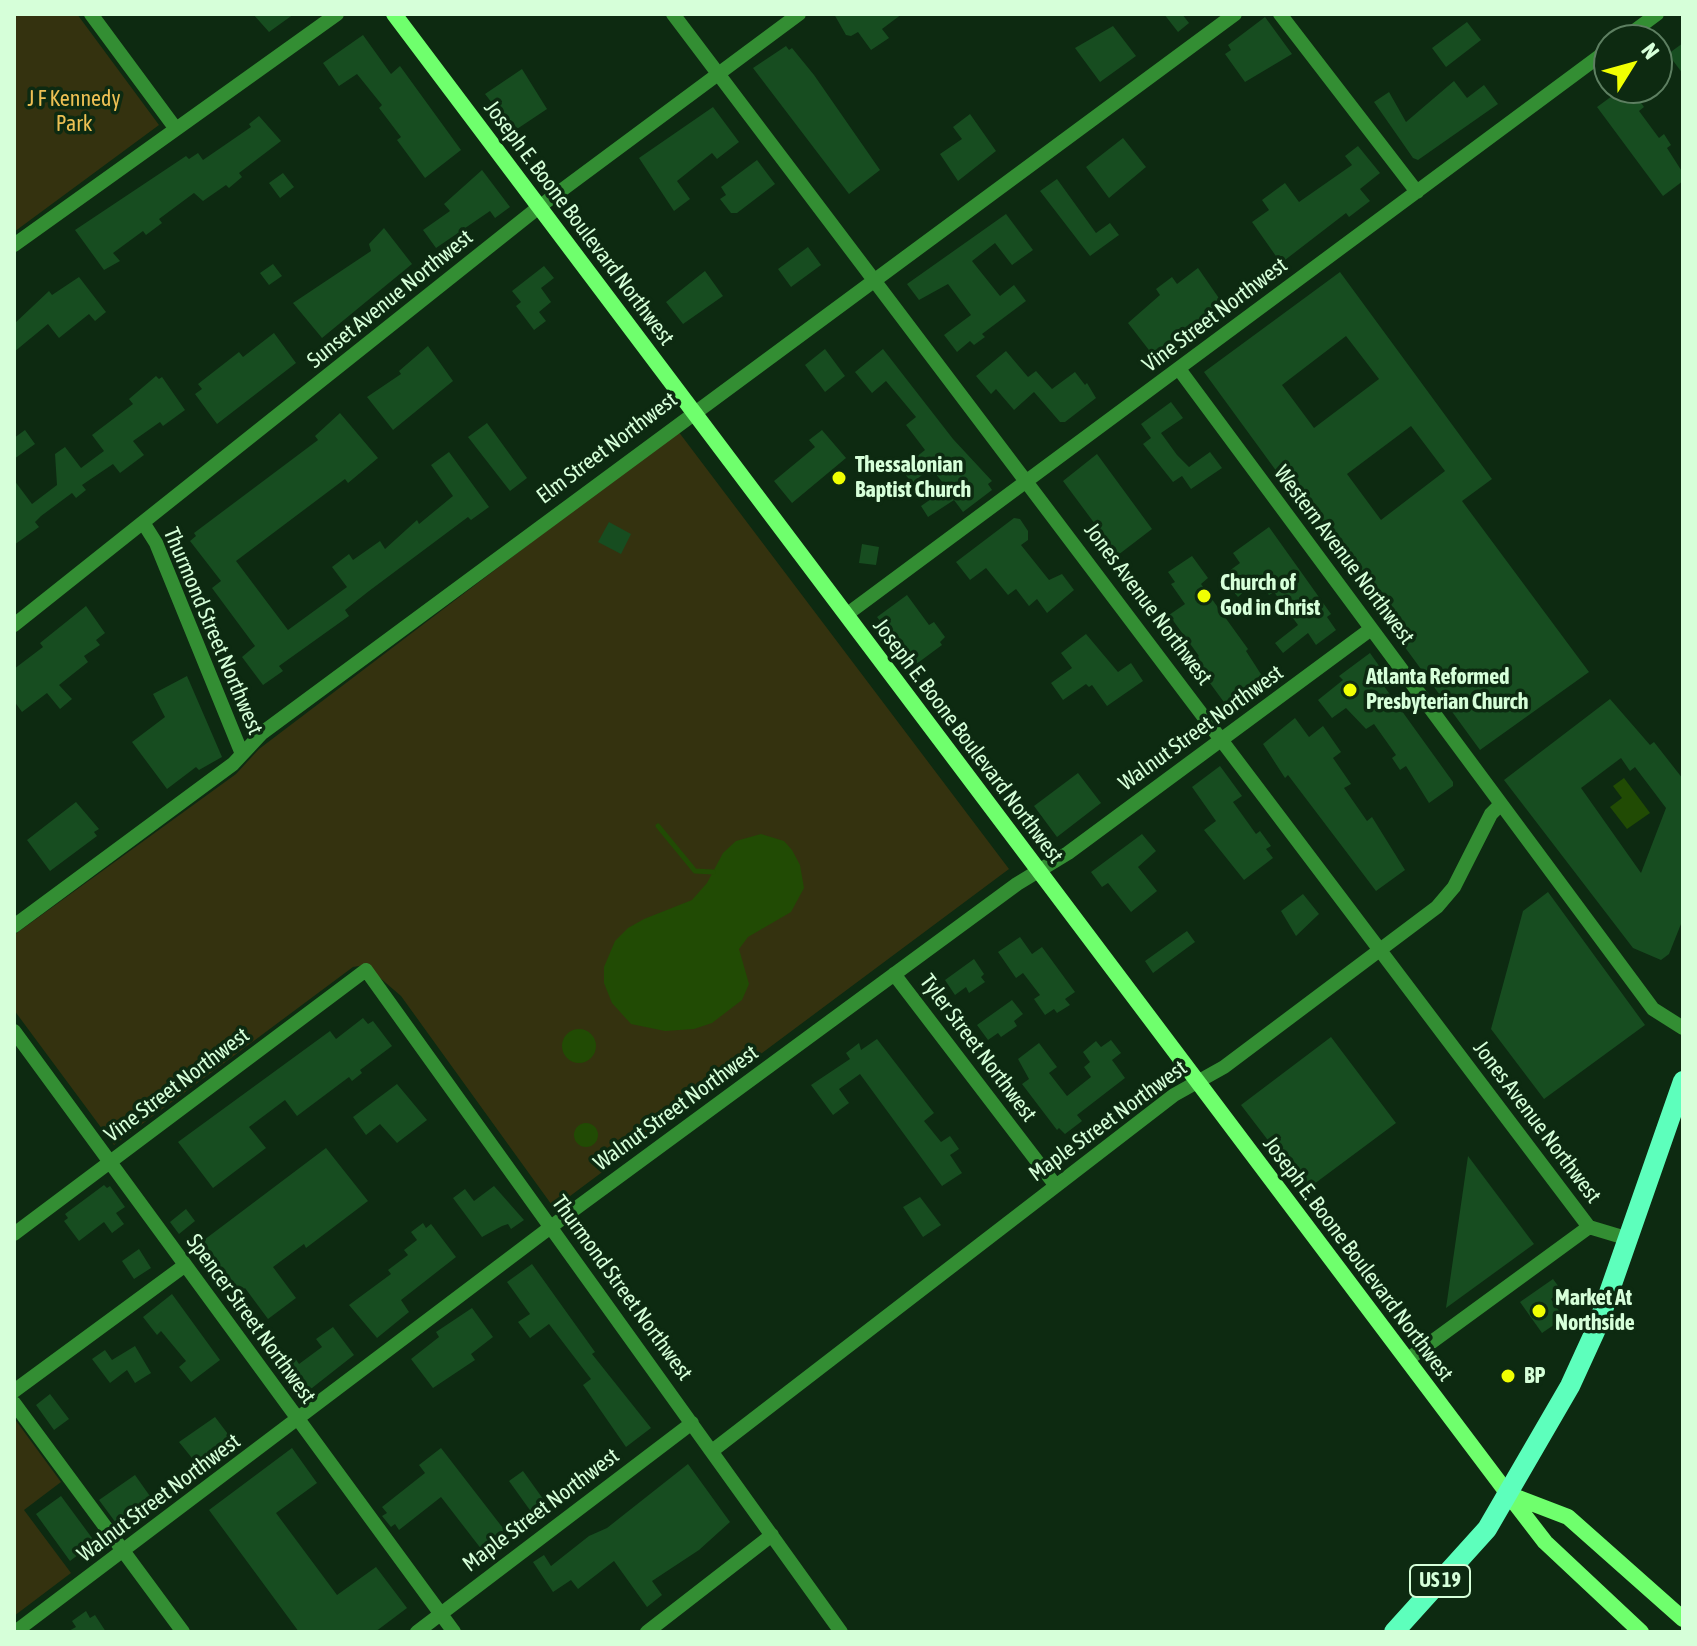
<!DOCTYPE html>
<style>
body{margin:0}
#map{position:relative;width:1697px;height:1646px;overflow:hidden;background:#0d2a11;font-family:"Asap Condensed",sans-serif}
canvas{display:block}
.frame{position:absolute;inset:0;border:16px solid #d6ffd9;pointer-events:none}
.north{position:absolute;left:1593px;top:24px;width:80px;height:80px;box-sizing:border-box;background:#0d2a11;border:2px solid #5d7f61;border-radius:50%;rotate:53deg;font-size:22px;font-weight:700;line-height:32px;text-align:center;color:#d6ffd9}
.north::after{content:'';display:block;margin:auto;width:28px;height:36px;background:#f0ff02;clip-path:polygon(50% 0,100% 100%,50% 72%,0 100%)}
</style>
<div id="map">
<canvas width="1697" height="1646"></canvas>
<div class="frame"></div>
<div class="north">N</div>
</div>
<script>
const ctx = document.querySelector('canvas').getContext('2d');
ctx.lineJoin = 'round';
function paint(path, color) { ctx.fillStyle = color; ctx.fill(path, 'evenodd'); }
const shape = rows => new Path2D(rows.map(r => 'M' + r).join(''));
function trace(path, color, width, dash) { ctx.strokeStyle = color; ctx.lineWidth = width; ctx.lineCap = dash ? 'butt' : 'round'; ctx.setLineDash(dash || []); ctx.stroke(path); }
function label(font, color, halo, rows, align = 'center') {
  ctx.font = font + ' "Asap Condensed",sans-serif'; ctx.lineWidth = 7; ctx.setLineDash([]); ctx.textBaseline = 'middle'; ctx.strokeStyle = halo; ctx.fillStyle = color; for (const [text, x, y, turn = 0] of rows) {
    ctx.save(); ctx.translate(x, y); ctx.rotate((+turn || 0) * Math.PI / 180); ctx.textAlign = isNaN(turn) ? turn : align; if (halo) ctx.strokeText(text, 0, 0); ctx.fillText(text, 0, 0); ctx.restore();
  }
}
const green = shape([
 [14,14,77,14,159,125,14,232],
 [678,431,1009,869,554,1208,401,996,365,965,353,967,114,1145,14,1010,14,935,236,774,259,749],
 [14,1418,61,1482,24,1510,71,1573,14,1616]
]);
const water = shape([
 [1624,778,1650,813,1627,829,1610,807,1622,798,1613,786],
 [761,834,784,841,792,850,800,865,804,888,791,912,748,937,739,949,749,984,742,1000,712,1023,694,1029,665,1031,631,1024,612,1003,604,983,604,967,615,941,628,928,644,919,692,900,707,883,723,853,736,841],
 '562 1046a17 17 0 1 1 34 0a17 17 0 1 1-34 0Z',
 '574 1135a12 12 0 1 1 24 0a12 12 0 1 1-24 0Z'
]);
const stream = shape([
 [658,826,695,871,713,872]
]);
const building = shape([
 [253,14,294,14,269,32],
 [834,14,902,14,882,29,889,38,871,50,858,32,851,36,846,35],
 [1164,14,1182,14,1189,23,1178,32],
 [1265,17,1292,54,1245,82,1225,54,1231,50,1228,45],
 [1467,22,1481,40,1446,67,1432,48],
 [1113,26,1136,56,1100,82,1075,48],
 [363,35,391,74,400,66,461,150,425,178,397,140,401,137,379,108,382,105,357,74,339,86,323,63],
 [1683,43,1683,74,1668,54],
 [786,46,789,50,792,48,814,75,880,170,849,194,753,68],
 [522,69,547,109,514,131,485,94],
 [1454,81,1467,98,1484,85,1498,104,1418,160,1413,158,1374,102,1389,92,1406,122],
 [1623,88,1632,101,1637,97,1644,107,1639,111,1659,138,1664,134,1671,145,1667,148,1683,173,1683,181,1663,196,1597,107],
 [713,107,739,142,717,159,712,153,677,181,690,199,674,211,639,158],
 [970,114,996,151,958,181,940,154,962,139,953,127],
 [259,116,281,141,239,173,242,177,229,188,226,185,203,201,194,193,159,219,162,223,146,235,143,231,113,253,120,261,104,270,75,230,186,156,189,159,198,153,203,160,251,127,249,124],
 [1123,138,1146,167,1109,198,1086,167],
 [1358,146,1380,173,1360,189,1370,201,1349,217,1346,213,1285,260,1282,256,1278,259,1252,222,1269,210,1262,200,1285,183,1299,202,1352,165,1345,156],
 [757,160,775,184,737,213,731,213,720,199,726,195,721,187],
 [482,170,510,207,495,218,490,211,436,248,423,230,450,211,444,204],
 [283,173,294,187,280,198,269,183],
 [1057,179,1096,233,1110,223,1119,235,1090,256,1040,191],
 [1006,214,1033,250,1012,265,995,243,972,261,1000,296,1014,285,1026,301,982,334,985,337,974,345,970,341,957,352,944,335,971,315,948,284,919,300,907,284],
 [384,228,412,264,322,338,293,303,371,251,369,244],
 [808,247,821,265,791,287,778,269],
 [273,264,282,276,269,285,260,273],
 [544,266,554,278,541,288,551,302,539,312,546,321,534,330,516,306,521,302,512,291],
 [1198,268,1223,304,1152,354,1128,323,1160,295,1156,289,1172,277,1177,284],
 [705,271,723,296,683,324,666,302],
 [1340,272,1492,479,1462,501,1589,672,1480,750,1204,372],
 [1346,336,1379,379,1314,428,1282,385],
 [1411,426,1445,471,1381,520,1347,474],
 [79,277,106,312,95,321,89,314,59,338,48,324,14,352,14,324,49,291,52,295],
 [274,333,296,363,217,424,195,394,202,389,198,384,239,352,243,357],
 [428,346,453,381,393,430,367,397,401,374,399,371],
 [825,349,845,376,825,392,805,365],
 [883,349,953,439,992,481,988,484,992,490,963,512,954,500,928,517,921,506,947,488,931,468,912,483,901,469,925,450,906,425,916,417,886,381,872,393,855,372],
 [1006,351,1028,377,1036,371,1052,389,1075,372,1085,385,1087,383,1096,398,1065,422,1060,422,1034,392,1014,410,996,389,991,394,976,376],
 [156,376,159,379,162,377,185,410,163,426,160,422,133,441,144,455,120,473,113,464,82,485,86,490,76,498,72,493,41,516,35,522,39,527,14,545,14,480,32,504,57,485,55,454,65,447,81,468,104,451,92,435,133,404,129,399],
 [1171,402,1183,418,1161,433,1177,455,1189,467,1210,452,1222,468,1191,489,1182,476,1173,482,1143,444,1151,438,1141,424],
 [340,413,378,458,348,483,345,479,236,561,288,630,347,587,332,567,349,554,353,560,380,541,385,549,417,520,419,524,453,496,431,465,449,452,489,507,471,520,468,517,369,591,345,610,349,616,279,666,283,671,263,685,242,657,255,646,212,588,221,581,190,541,196,536,194,533,318,440,315,436],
 [487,423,527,478,510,491,468,437],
 [25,430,35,444,14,459,14,438],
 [822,430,846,458,792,503,774,481,815,447,809,440],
 [1097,454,1152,529,1118,555,1063,481],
 [1014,518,1020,519,1028,531,1028,540,1021,545,1049,580,1062,574,1074,590,1047,613,1037,599,1029,606,1016,589,1008,595,986,568,970,580,956,562],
 [609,522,631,534,621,554,598,542],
 [1269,527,1331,614,1327,617,1336,630,1316,645,1308,633,1283,653,1275,643,1298,625,1274,592,1269,595,1258,579,1238,597,1221,577,1240,563,1233,553],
 [862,544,879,547,876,565,859,563],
 [1192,556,1208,578,1201,584,1248,649,1246,651,1266,682,1229,709,1193,660,1199,656,1169,615,1185,604,1171,584,1175,582,1168,572],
 [907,595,929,625,934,622,945,637,940,642,942,645,915,665,877,617],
 [86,606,105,633,96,640,100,645,84,656,88,662,59,685,72,699,60,709,47,693,22,712,14,701,14,669,43,647,40,643],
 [1086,634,1118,672,1131,663,1143,681,1107,706,1092,685,1089,687,1086,684,1063,700,1051,683,1072,668,1061,653],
 [1370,653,1387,677,1381,682,1453,782,1453,786,1429,803,1406,766,1400,770,1392,758,1396,755,1374,724,1366,729,1346,708,1332,718,1318,700,1343,680,1339,676],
 [187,676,222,757,199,770,196,767,167,789,132,742,165,717,153,694],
 [1610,699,1650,745,1654,742,1683,779,1683,919,1669,954,1661,960,1633,948,1504,780],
 [1621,758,1630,771,1635,767,1666,808,1641,873,1581,788],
 [1295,718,1309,737,1323,726,1341,752,1333,758,1351,784,1344,788,1367,821,1372,817,1405,870,1376,891,1288,775,1285,778,1263,744],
 [1220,766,1242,796,1233,802,1256,834,1260,831,1271,846,1266,849,1273,858,1244,880,1204,830,1216,821,1192,787],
 [1078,773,1101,803,1057,837,1034,806],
 [76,802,99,829,94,832,97,836,50,871,27,840],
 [1142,834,1156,851,1138,867,1157,891,1131,912,1108,883,1102,887,1091,872],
 [1548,892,1645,1025,1544,1099,1491,1029,1523,911],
 [1303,894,1319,914,1296,936,1281,911],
 [1187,931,1195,942,1153,973,1145,961],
 [1020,937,1032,954,1042,947,1075,992,1065,999,1070,1005,1057,1013,1054,1009,1045,1015,1034,999,1040,995,1023,973,1016,978,998,952],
 [974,959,984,974,981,977,985,982,969,993,966,987,955,995,945,980],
 [1012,1000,1023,1014,1014,1021,1017,1026,1001,1037,998,1033,988,1040,977,1025],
 [363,1018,368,1024,373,1021,392,1046,360,1070,362,1073,352,1081,349,1077,297,1116,285,1100,249,1127,266,1148,213,1188,178,1142,330,1031,336,1039],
 [1331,1037,1396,1123,1306,1190,1241,1105],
 [877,1039,934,1113,924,1121,941,1142,950,1136,959,1149,950,1155,962,1173,942,1186,860,1074,839,1089,849,1103,833,1115,811,1085,850,1059,846,1053,859,1043,861,1050],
 [1111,1040,1121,1053,1112,1060,1125,1078,1077,1115,1082,1121,1065,1134,1059,1128,1057,1130,1022,1084,1029,1079,1018,1059,1039,1043,1057,1067,1049,1073,1067,1096,1091,1077,1084,1067,1090,1062,1083,1052,1096,1041,1101,1047],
 [397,1084,427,1120,397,1143,380,1124,366,1135,353,1117],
 [326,1148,368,1201,306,1248,304,1244,273,1267,296,1298,268,1319,245,1288,238,1294,200,1243],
 [1468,1156,1534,1244,1446,1308],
 [104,1185,107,1188,110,1186,125,1207,116,1213,124,1224,112,1233,104,1222,79,1241,64,1221,68,1218,65,1214],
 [494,1186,524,1220,511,1229,508,1224,502,1226,482,1237,453,1198,465,1189,474,1201],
 [920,1197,941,1225,923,1237,903,1207],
 [186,1209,195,1221,179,1234,170,1222],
 [423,1223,426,1228,431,1224,456,1257,401,1300,409,1312,377,1338,349,1305,391,1274,388,1270,408,1255,404,1250,417,1240,411,1232],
 [139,1249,151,1268,134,1279,122,1261],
 [532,1264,595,1352,592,1354,651,1428,626,1447,583,1385,591,1379,549,1324,530,1338,518,1322,530,1314,507,1282],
 [1553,1279,1562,1291,1551,1299,1564,1318,1542,1333,1520,1302],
 [172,1294,220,1360,191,1382,179,1367,186,1361,161,1331,157,1335,143,1317],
 [472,1308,493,1337,471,1354,475,1360,433,1388,411,1359,439,1337,436,1332],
 [333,1327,354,1355,298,1399,275,1368,293,1355,299,1364,322,1347,316,1339],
 [135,1346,151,1373,135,1383,127,1370,110,1383,92,1359,105,1350,112,1360],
 [50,1394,69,1419,54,1430,36,1405],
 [215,1417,234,1442,200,1468,179,1442],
 [292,1448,317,1483,276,1513,337,1595,376,1567,407,1608,375,1632,299,1632,209,1510],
 [441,1448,506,1532,482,1550,441,1497,399,1530,395,1524,391,1527,382,1516,387,1513,382,1507,425,1473,419,1465],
 [688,1464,730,1522,699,1550,652,1581,662,1595,647,1607,614,1561,578,1589,571,1580,553,1592,533,1562,544,1555,551,1566,589,1536,607,1528],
 [523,1471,546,1503,532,1513,509,1481],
 [135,1475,152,1499,116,1523,99,1500],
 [61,1496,95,1542,70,1561,36,1514],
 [86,1611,90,1618,95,1615,106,1632,67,1632,76,1627,72,1621]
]);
const street = shape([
 [91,14,176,129],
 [673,14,1589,1227,1629,1239],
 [1280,14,1417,192],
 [1622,40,1657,14],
 [14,245,337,14],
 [1179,369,1653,1009,1683,1028],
 [144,524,156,543,242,754],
 [846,615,1609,49],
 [14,625,539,207,799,14],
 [14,926,233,764,262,733,1235,14],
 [894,974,1056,1186],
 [14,1031,454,1632],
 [14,1234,366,970,841,1632],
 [1407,1360,1589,1227],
 [14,1391,184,1266],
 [14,1403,183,1632],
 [712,1451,1174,1095,1224,1067,1437,907,1454,887,1491,814,1501,804],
 [15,1632,564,1217,1017,884,1068,853,1371,629],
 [417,1632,692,1423],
 [647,1632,772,1535]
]);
const secondary = shape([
 [394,14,1508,1494,1545,1542,1641,1632],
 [1508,1494,1568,1517,1683,1619]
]);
const primary = shape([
 [1394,1632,1487,1529,1570,1386,1597,1327,1683,1081]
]);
const markers = [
 [839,478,8,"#f0ff02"],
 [1204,596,8,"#f0ff02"],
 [1350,690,8,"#f0ff02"],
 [1539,1311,8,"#f0ff02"],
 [1508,1376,8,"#f0ff02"]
];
const shields = [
 [1440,1581,60]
];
const shieldNames = [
 ["US 19",1440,1581]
];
const parkNames = [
 ["J F Kennedy",74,99],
 ["Park",74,124]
];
const streetNames = [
 ["Joseph E. Boone Boulevard Northwest",579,223,53],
 ["Sunset Avenue Northwest",390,299,-39],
 ["Vine Street Northwest",1215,315,-37],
 ["Elm Street Northwest",607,448,-37],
 ["Western Avenue Northwest",1344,555,53],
 ["Jones Avenue Northwest",1148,604,53],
 ["Thurmond Street Northwest",213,631,67],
 ["Walnut Street Northwest",1201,728,-36],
 ["Joseph E. Boone Boulevard Northwest",968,741,53],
 ["Tyler Street Northwest",978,1048,53],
 ["Vine Street Northwest",177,1085,-37],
 ["Walnut Street Northwest",676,1108,-36],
 ["Maple Street Northwest",1108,1121,-36],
 ["Jones Avenue Northwest",1537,1122,53],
 ["Joseph E. Boone Boulevard Northwest",1358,1259,53],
 ["Thurmond Street Northwest",622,1288,54],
 ["Spencer Street Northwest",251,1319,54],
 ["Walnut Street Northwest",159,1498,-37],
 ["Maple Street Northwest",541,1510,-37]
];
const poiNames = [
 ["Thessalonian",855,465],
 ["Baptist Church",855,490],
 ["Church of",1220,583],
 ["God in Christ",1220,608],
 ["Atlanta Reformed",1366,677],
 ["Presbyterian Church",1366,702],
 ["Market At",1555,1298],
 ["Northside",1555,1323],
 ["BP",1524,1376]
];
paint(green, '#34320f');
paint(water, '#214b04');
trace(stream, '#214b04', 5);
paint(building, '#174d20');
trace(street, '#338e33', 14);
trace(secondary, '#6fff6d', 16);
trace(primary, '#5dffbc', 20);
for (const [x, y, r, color] of markers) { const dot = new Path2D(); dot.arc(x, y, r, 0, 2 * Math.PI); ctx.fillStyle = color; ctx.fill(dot); trace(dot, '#0d2a11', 3); }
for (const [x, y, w] of shields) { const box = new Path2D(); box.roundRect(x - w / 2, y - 16, w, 32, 6); ctx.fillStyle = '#0d2a11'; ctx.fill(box); trace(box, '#d6ffd9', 2); }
label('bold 20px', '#d6ffd9', null, shieldNames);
label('22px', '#edc054', '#0d2a11', parkNames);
label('22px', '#d6ffd9', '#0d2a11', streetNames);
label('bold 22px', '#d6ffd9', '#0d2a11', poiNames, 'left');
</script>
